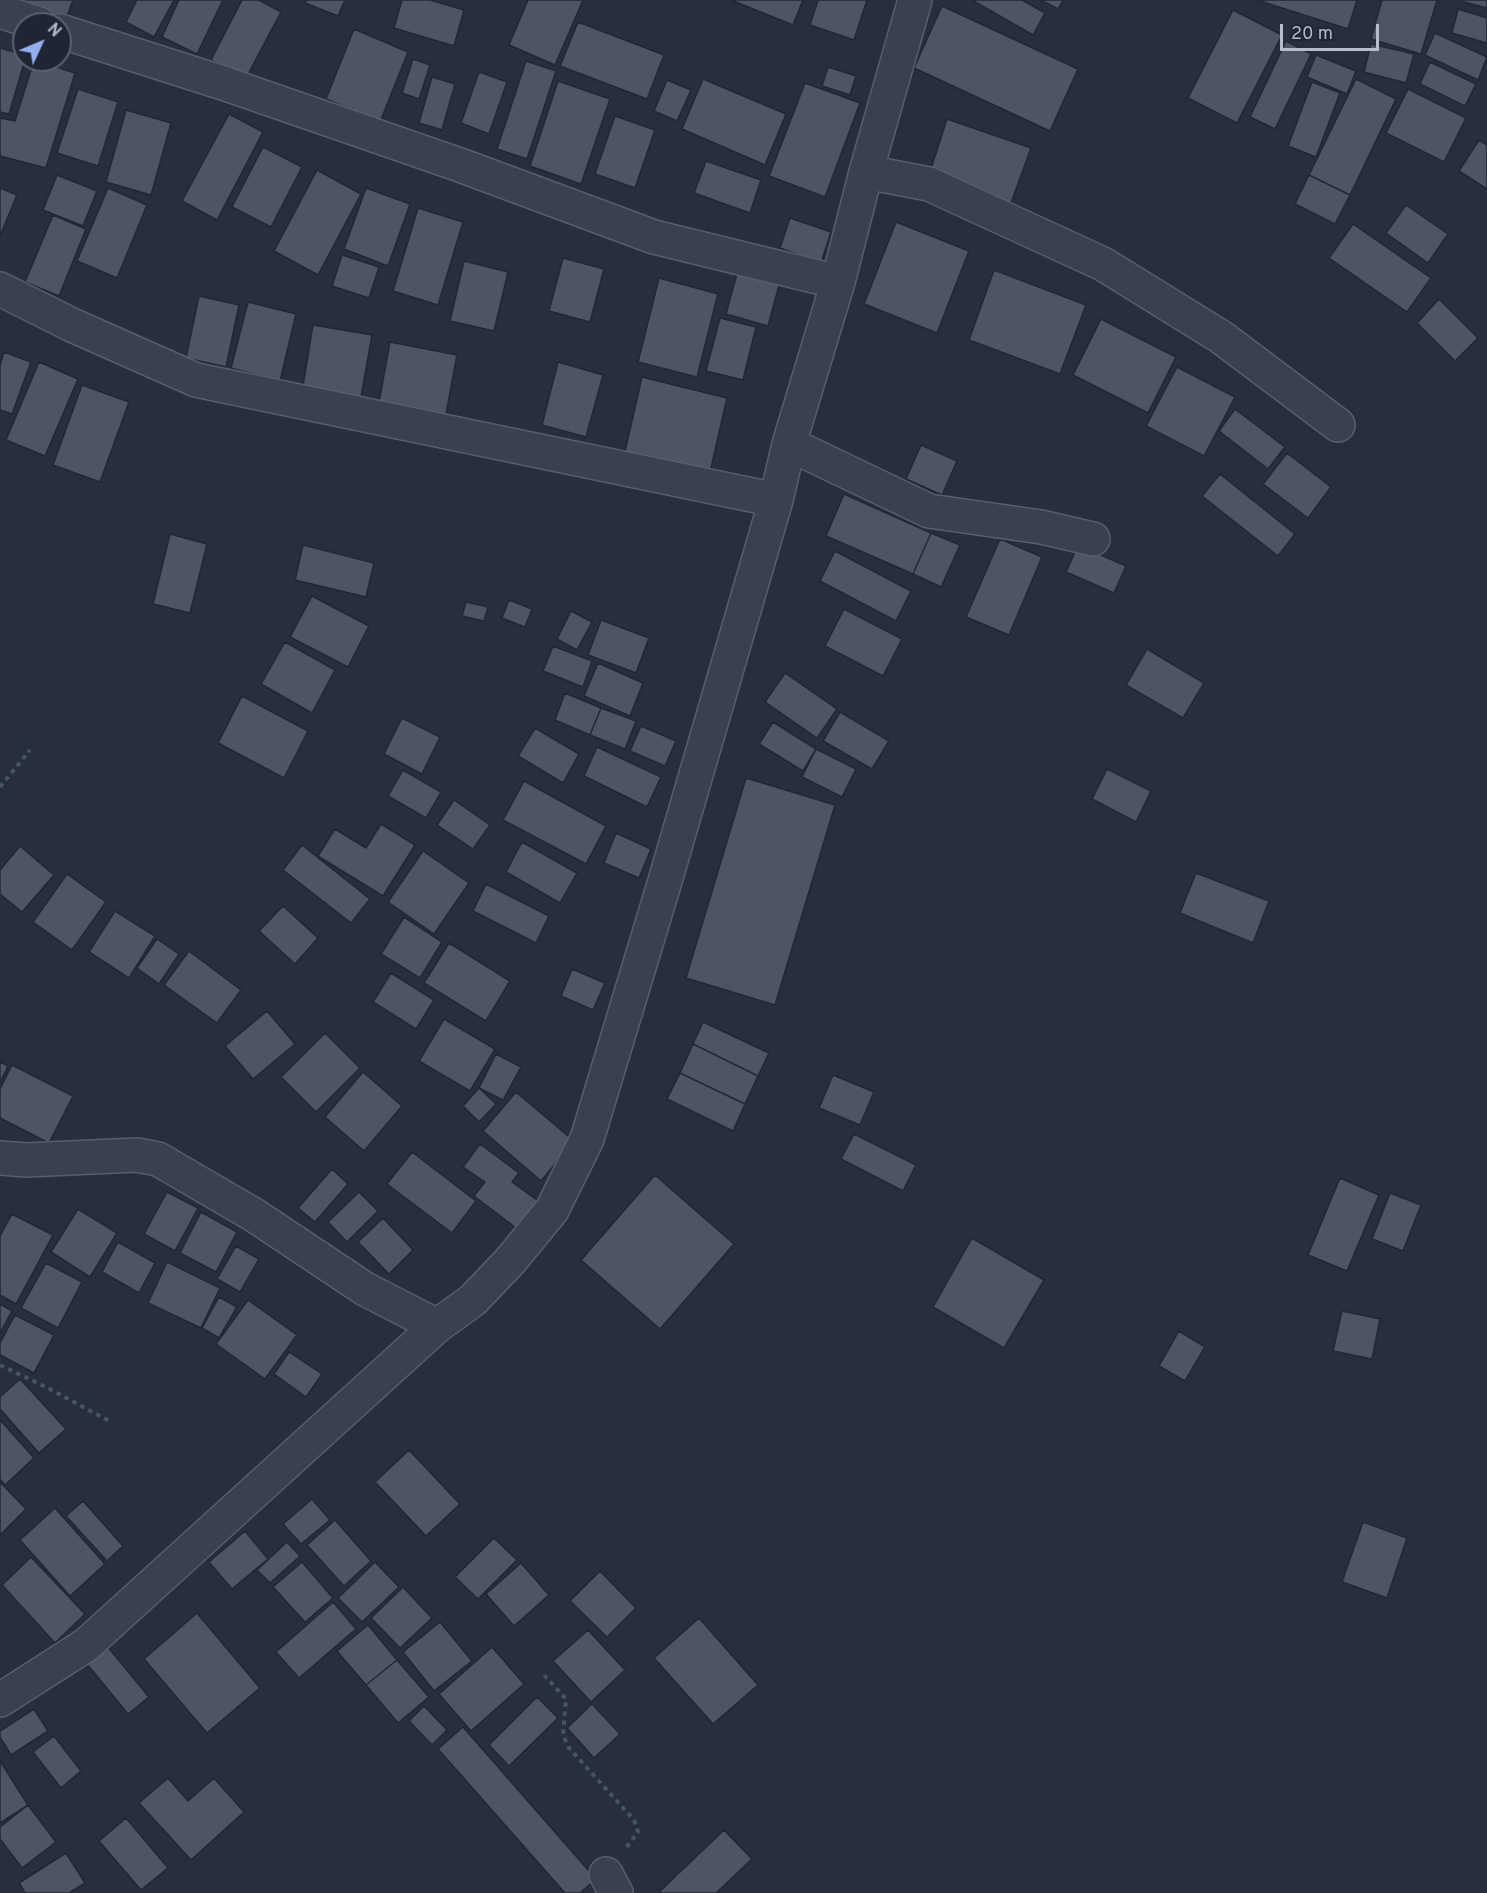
<!DOCTYPE html>
<style>
body{margin:0}
#map{position:relative;width:1487px;height:1893px;overflow:hidden;background:#272e3d;font-family:Overpass,sans-serif}
canvas{display:block}
.north{position:absolute;left:12px;top:12px;width:60px;height:60px;box-sizing:border-box;background:#1f2532;border:2px solid #5b616e;border-radius:50%;rotate:46deg;font-size:16px;font-weight:700;line-height:24px;text-align:center;color:#b6bcc8}
.north::after{content:'';display:block;margin:auto;width:21px;height:27px;background:#94aff0;clip-path:polygon(50% 0,100% 100%,50% 72%,0 100%)}
.scale{position:absolute;left:1280px;top:24px;width:99px;height:27px;box-sizing:border-box;border:3px solid #b6bcc8;border-top:0;padding-left:8px;font-size:18px;line-height:21px;white-space:nowrap;color:#b6bcc8;-webkit-text-stroke:4px #1f2532;paint-order:stroke}
</style>
<div id="map">
<canvas width="1487" height="1893"></canvas>
<div class="north">N</div>
<div class="scale">20 m</div>
</div>
<script>
const ctx = document.querySelector('canvas').getContext('2d');
ctx.lineJoin = 'round';
function paint(path, color) { ctx.fillStyle = color; ctx.fill(path, 'evenodd'); }
const shape = rows => new Path2D(rows.map(r => 'M' + r).join(''));
function trace(path, color, width, dash) { ctx.strokeStyle = color; ctx.lineWidth = width; ctx.lineCap = dash ? 'butt' : 'round'; ctx.setLineDash(dash || []); ctx.stroke(path); }
const building = shape([
 [14,0,73,0,66,19,14,0],
 [137,0,174,0,154,37,126,22,137,0],
 [179,0,223,0,197,54,162,37,179,0],
 [242,0,259,0,281,12,246,78,211,60,242,0],
 [307,0,345,0,338,16,305,3,307,0],
 [402,0,430,0,464,10,454,46,394,28,402,0],
 [528,0,583,0,555,65,509,45,528,0],
 [731,0,803,0,793,25,731,0],
 [818,0,867,0,854,40,810,25,818,0],
 [972,0,1022,0,1045,13,1033,35,972,0],
 [1041,0,1063,0,1058,9,1041,0],
 [1257,0,1357,0,1348,29,1257,0],
 [1382,0,1437,0,1421,54,1371,39,1382,0],
 [1464,0,1487,0,1487,8,1464,2,1464,0],
 [942,6,1078,69,1050,131,914,68,942,6],
 [1458,9,1487,18,1487,43,1452,33,1458,9],
 [1233,10,1282,35,1237,123,1188,98,1233,10],
 [578,22,664,55,647,99,560,66,578,22],
 [354,29,408,52,380,122,326,99,354,29],
 [1435,33,1487,57,1478,80,1425,55,1435,33],
 [1286,41,1311,54,1275,129,1250,117,1286,41],
 [1371,44,1414,54,1406,83,1364,72,1371,44],
 [0,48,24,55,25,60,9,114,0,112,0,48],
 [1316,55,1356,71,1347,94,1307,77,1316,55],
 [413,59,430,65,419,99,402,93,413,59],
 [34,60,75,73,46,168,0,156,0,118,15,121,34,60],
 [526,61,556,71,527,159,497,149,526,61],
 [1430,62,1476,84,1465,106,1420,84,1430,62],
 [828,67,856,76,850,95,822,86,828,67],
 [479,72,507,82,489,134,461,123,479,72],
 [432,77,455,84,442,130,419,123,432,77],
 [703,79,786,114,765,165,682,129,703,79],
 [1356,79,1396,99,1350,195,1309,175,1356,79],
 [667,80,691,90,677,121,654,111,667,80],
 [558,81,610,99,581,184,530,166,558,81],
 [1312,82,1340,93,1316,157,1288,146,1312,82],
 [805,83,860,103,825,197,769,176,805,83],
 [78,89,118,102,98,166,57,153,78,89],
 [1408,89,1466,118,1444,162,1386,133,1408,89],
 [126,110,171,123,151,195,106,182,126,110],
 [229,114,263,132,217,220,182,201,229,114],
 [615,116,655,130,635,188,595,174,615,116],
 [947,119,1031,148,1011,203,929,175,947,119],
 [1479,140,1487,145,1487,189,1459,171,1479,140],
 [263,147,302,167,271,227,232,207,263,147],
 [706,161,761,180,750,213,694,193,706,161],
 [317,170,361,194,318,275,274,251,317,170],
 [57,175,97,191,83,226,43,210,57,175],
 [1309,175,1350,195,1335,224,1295,204,1309,175],
 [0,188,17,195,0,236,0,188],
 [108,188,147,205,117,278,77,261,108,188],
 [366,188,410,204,388,266,344,249,366,188],
 [1406,205,1448,234,1428,263,1386,233,1406,205],
 [418,208,463,222,438,305,393,291,418,208],
 [53,215,86,229,59,296,25,282,53,215],
 [790,218,831,232,821,263,780,248,790,218],
 [896,222,969,251,937,333,864,304,896,222],
 [1353,224,1431,278,1407,312,1329,258,1353,224],
 [342,255,379,267,369,298,332,286,342,255],
 [563,258,604,269,590,322,549,311,563,258],
 [464,261,508,272,494,331,450,321,464,261],
 [739,266,781,278,768,326,726,314,739,266],
 [994,270,1086,305,1060,374,969,340,994,270],
 [659,278,718,294,697,377,638,362,659,278],
 [199,296,239,305,226,367,186,358,199,296],
 [1439,299,1478,338,1455,361,1417,323,1439,299],
 [248,302,296,314,280,381,231,368,248,302],
 [720,318,756,327,743,380,706,371,720,318],
 [1101,319,1176,357,1148,413,1073,375,1101,319],
 [313,325,372,335,360,403,302,392,313,325],
 [390,342,457,355,446,414,379,402,390,342],
 [4,352,31,362,12,414,0,410,0,365,4,352],
 [39,362,78,379,45,456,6,440,39,362],
 [558,362,603,375,586,437,542,425,558,362],
 [1177,367,1235,397,1204,456,1146,426,1177,367],
 [642,377,727,398,709,477,624,456,642,377],
 [82,385,129,402,100,482,53,465,82,385],
 [1235,409,1285,447,1268,469,1219,431,1235,409],
 [921,445,957,461,942,495,906,479,921,445],
 [1287,453,1331,487,1308,518,1263,484,1287,453],
 [1220,474,1295,534,1278,556,1202,496,1220,474],
 [844,494,931,533,913,574,826,536,844,494],
 [931,533,960,545,941,587,913,574,931,533],
 [170,534,207,544,190,613,153,604,170,534],
 [1000,539,1042,557,1009,635,966,617,1000,539],
 [303,545,374,563,366,597,295,580,303,545],
 [1078,545,1126,566,1114,593,1066,572,1078,545],
 [835,551,911,591,896,621,820,581,835,551],
 [312,596,369,626,348,667,290,637,312,596],
 [509,600,532,609,525,627,502,618,509,600],
 [466,602,488,607,484,621,462,616,466,602],
 [844,609,902,639,883,676,825,646,844,609],
 [571,611,592,622,577,650,557,639,571,611],
 [601,620,649,638,636,673,588,655,601,620],
 [285,642,335,670,312,713,261,684,285,642],
 [553,646,592,661,583,687,543,671,553,646],
 [1147,649,1204,683,1183,718,1126,685,1147,649],
 [598,663,643,683,630,716,584,696,598,663],
 [785,673,837,709,817,738,765,702,785,673],
 [565,693,601,708,590,735,555,720,565,693],
 [242,696,308,731,284,778,218,743,242,696],
 [601,708,636,721,625,749,590,735,601,708],
 [840,712,889,741,872,769,823,741,840,712],
 [402,718,440,737,422,774,384,754,402,718],
 [773,722,816,749,803,771,759,744,773,722],
 [641,726,676,741,665,766,630,751,641,726],
 [535,728,579,754,563,783,518,756,535,728],
 [597,747,661,777,647,807,584,776,597,747],
 [816,749,856,769,842,797,802,777,816,749],
 [1107,769,1151,791,1136,822,1092,799,1107,769],
 [403,770,441,792,426,818,388,796,403,770],
 [746,778,835,805,775,1005,686,978,746,778],
 [524,781,606,826,586,864,503,820,524,781],
 [454,800,490,825,473,849,437,825,454,800],
 [381,824,415,845,383,896,318,856,335,829,366,848,381,824],
 [616,833,651,849,639,878,604,863,616,833],
 [522,842,577,873,560,903,506,872,522,842],
 [302,845,370,899,351,923,283,870,302,845],
 [20,846,54,875,22,912,0,894,0,870,20,846],
 [423,851,469,883,434,934,388,902,423,851],
 [1196,873,1269,901,1253,943,1180,913,1196,873],
 [67,874,106,902,72,950,33,922,67,874],
 [486,884,549,916,536,943,473,911,486,884],
 [283,906,318,938,295,964,259,931,283,906],
 [115,911,155,936,129,978,89,952,115,911],
 [404,917,442,942,420,978,381,954,404,917],
 [157,939,179,954,159,984,137,968,157,939],
 [449,943,510,981,486,1021,424,983,449,943],
 [189,951,241,990,217,1023,164,985,189,951],
 [572,969,605,983,593,1010,561,996,572,969],
 [391,973,434,1000,416,1029,373,1002,391,973],
 [267,1011,295,1044,253,1079,225,1046,267,1011],
 [444,1019,495,1049,470,1091,419,1061,444,1019],
 [703,1022,769,1053,758,1076,693,1044,703,1022],
 [325,1033,360,1068,316,1112,281,1077,325,1033],
 [693,1044,758,1076,745,1104,680,1073,693,1044],
 [496,1054,521,1067,503,1100,479,1088,496,1054],
 [0,1062,8,1066,0,1083,0,1062],
 [12,1065,73,1096,49,1143,0,1118,0,1089,12,1065],
 [363,1072,402,1106,364,1151,325,1117,363,1072],
 [680,1073,745,1104,733,1131,667,1099,680,1073],
 [833,1075,874,1092,860,1125,819,1108,833,1075],
 [479,1088,496,1104,479,1122,463,1106,479,1088],
 [516,1092,574,1141,541,1181,483,1131,516,1092],
 [854,1134,916,1165,903,1191,841,1159,854,1134],
 [480,1144,519,1173,512,1182,541,1203,520,1231,474,1196,485,1182,463,1167,480,1144],
 [412,1152,476,1201,452,1233,387,1184,412,1152],
 [332,1169,348,1184,315,1222,298,1208,332,1169],
 [655,1175,734,1244,660,1329,581,1260,655,1175],
 [1340,1178,1379,1195,1347,1271,1308,1255,1340,1178],
 [167,1192,198,1208,175,1251,144,1234,167,1192],
 [359,1192,378,1211,347,1242,328,1222,359,1192],
 [1390,1193,1421,1205,1403,1251,1372,1239,1390,1193],
 [78,1209,117,1233,90,1277,51,1252,78,1209],
 [201,1212,237,1232,216,1272,180,1253,201,1212],
 [12,1214,53,1235,16,1304,0,1295,0,1236,12,1214],
 [383,1218,413,1250,389,1274,358,1242,383,1218],
 [972,1238,1044,1280,1004,1348,933,1307,972,1238],
 [118,1242,155,1263,139,1293,102,1272,118,1242],
 [236,1246,259,1259,240,1292,217,1279,236,1246],
 [167,1262,220,1288,201,1328,148,1303,167,1262],
 [46,1263,82,1282,58,1328,21,1308,46,1263],
 [219,1297,237,1307,219,1338,202,1328,219,1297],
 [248,1300,297,1335,265,1379,216,1344,248,1300],
 [0,1304,12,1311,0,1333,0,1304],
 [1342,1311,1380,1319,1372,1359,1333,1351,1342,1311],
 [15,1315,54,1335,34,1373,0,1355,0,1343,15,1315],
 [1179,1331,1205,1347,1185,1381,1159,1366,1179,1331],
 [289,1352,322,1374,306,1397,274,1374,289,1352],
 [20,1379,66,1429,39,1453,0,1409,0,1397,20,1379],
 [0,1420,34,1458,5,1485,0,1479,0,1420],
 [409,1450,460,1504,426,1536,375,1482,409,1450],
 [0,1482,26,1509,0,1535,0,1482],
 [312,1499,330,1520,301,1544,283,1524,312,1499],
 [83,1501,123,1546,107,1561,66,1516,83,1501],
 [55,1508,105,1564,70,1596,20,1540,55,1508],
 [335,1520,371,1561,344,1586,307,1545,335,1520],
 [1363,1522,1407,1538,1387,1598,1342,1582,1363,1522],
 [245,1531,268,1559,232,1589,209,1562,245,1531],
 [494,1538,517,1560,478,1599,455,1577,494,1538],
 [287,1542,300,1556,270,1583,257,1570,287,1542],
 [31,1557,85,1614,55,1643,2,1585,31,1557],
 [302,1562,333,1598,305,1622,273,1587,302,1562],
 [375,1562,399,1587,362,1622,338,1598,375,1562],
 [521,1563,549,1595,514,1626,486,1594,521,1563],
 [600,1571,636,1608,607,1637,570,1601,600,1571],
 [403,1587,432,1618,400,1648,371,1618,403,1587],
 [333,1602,356,1629,299,1678,276,1652,333,1602],
 [197,1613,260,1688,207,1733,144,1659,197,1613],
 [699,1618,758,1685,713,1724,654,1658,699,1618],
 [440,1622,472,1661,434,1691,403,1652,440,1622],
 [368,1625,397,1660,366,1685,337,1651,368,1625],
 [588,1630,625,1670,591,1702,553,1661,588,1630],
 [107,1646,149,1697,128,1714,87,1664,107,1646],
 [492,1647,524,1684,471,1731,439,1694,492,1647],
 [397,1660,429,1697,398,1723,366,1685,397,1660],
 [537,1697,558,1718,509,1766,489,1745,537,1697],
 [592,1704,620,1734,594,1758,567,1728,592,1704],
 [424,1706,447,1730,432,1745,409,1721,424,1706],
 [34,1709,48,1731,11,1755,0,1737,0,1731,34,1709],
 [463,1727,596,1879,580,1893,565,1893,438,1749,463,1727],
 [54,1736,81,1771,61,1788,33,1752,54,1736],
 [0,1761,28,1805,0,1823,0,1761],
 [168,1778,188,1801,214,1778,244,1812,191,1860,139,1803,168,1778],
 [28,1805,56,1842,22,1868,0,1839,0,1827,28,1805],
 [126,1818,168,1868,141,1890,99,1841,126,1818],
 [724,1830,752,1859,716,1893,658,1893,724,1830],
 [66,1853,85,1883,69,1893,25,1893,19,1883,66,1853]
]);
const path = shape([
 [0,787,30,750],
 [0,1365,48,1388,109,1421],
 [544,1675,566,1699,563,1735,569,1748,634,1820,638,1832,625,1849]
]);
const street = shape([
 [0,11,39,24],
 [60,31,223,83,460,165,654,237,838,282],
 [866,172,929,184,1103,264,1221,337,1338,425],
 [0,289,72,325,196,380,776,500],
 [789,444,929,511,1041,527,1093,539],
 [0,1158,26,1160,137,1155,158,1159,254,1215,365,1289,437,1326],
 [0,1700,86,1645,437,1326,473,1300,511,1260,552,1210,587,1139,665,881,776,500,789,444,838,282,866,172,915,0],
 [606,1874,616,1893]
]);
paint(building, '#4d5565');
trace(building, '#212734', 1.5);
trace(street, '#585e6b', 36);
trace(path, '#46565b', 4, [4.5, 4.5]);
trace(street, '#3a404d', 33);
</script>
